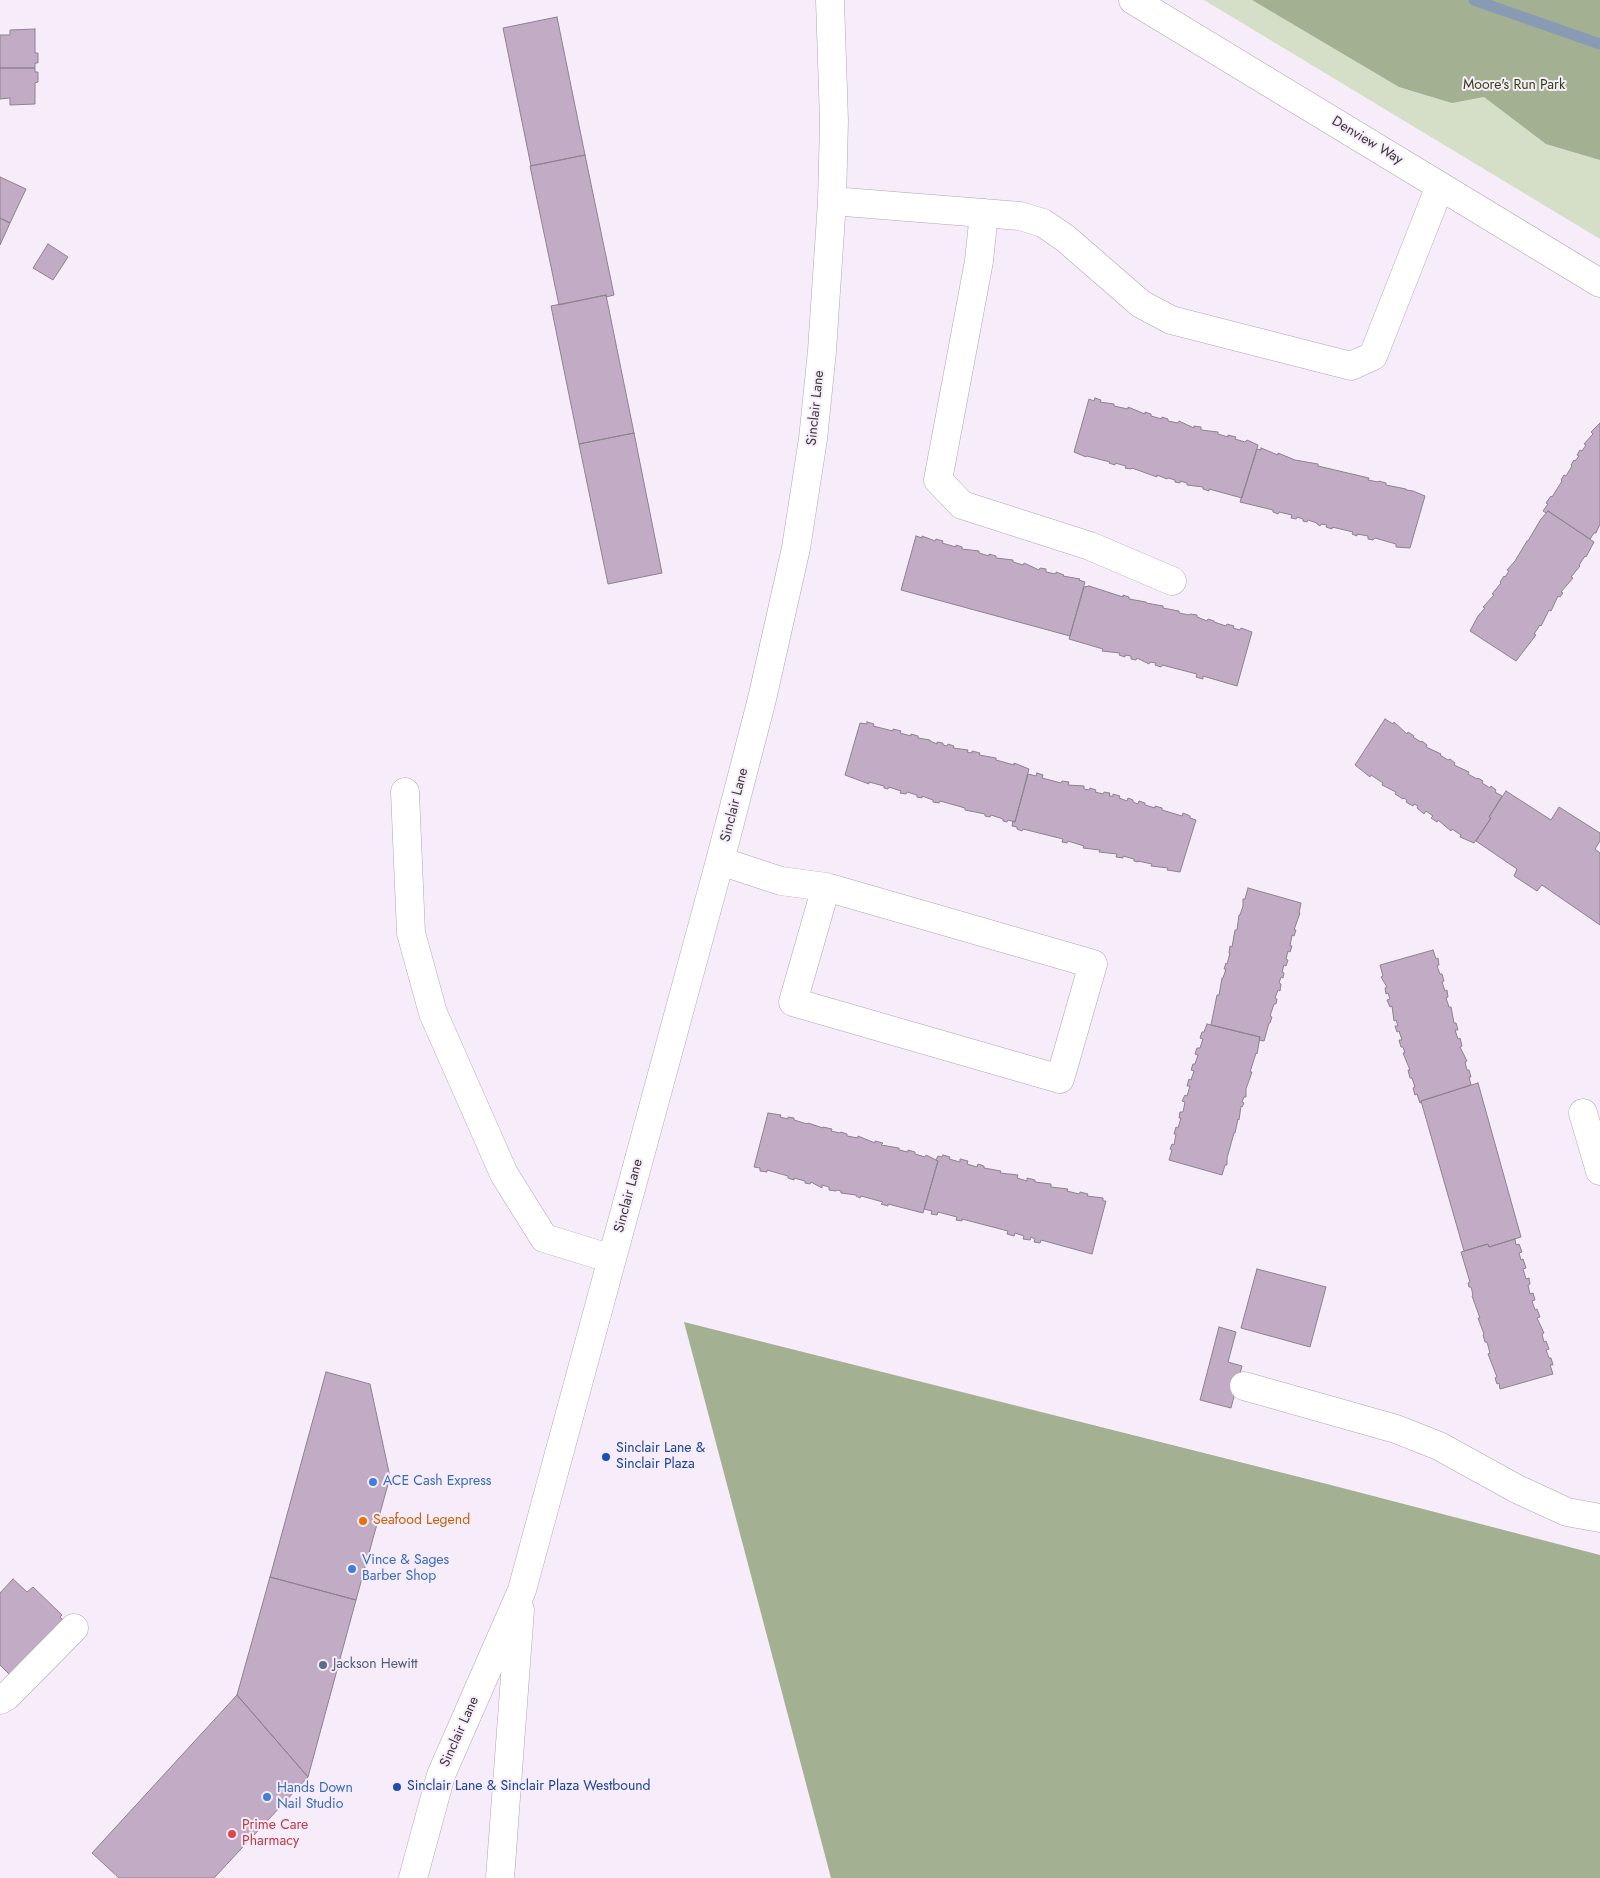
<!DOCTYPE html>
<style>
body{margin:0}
canvas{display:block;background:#f7ecf9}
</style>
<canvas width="1600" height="1878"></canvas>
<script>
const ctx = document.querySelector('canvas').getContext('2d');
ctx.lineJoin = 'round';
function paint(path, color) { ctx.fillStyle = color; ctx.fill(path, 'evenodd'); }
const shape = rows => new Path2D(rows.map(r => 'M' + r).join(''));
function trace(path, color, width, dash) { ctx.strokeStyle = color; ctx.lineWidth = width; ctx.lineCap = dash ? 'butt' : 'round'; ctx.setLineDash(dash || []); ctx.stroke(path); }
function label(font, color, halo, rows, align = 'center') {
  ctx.font = font + ' Jost,sans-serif'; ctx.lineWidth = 4; ctx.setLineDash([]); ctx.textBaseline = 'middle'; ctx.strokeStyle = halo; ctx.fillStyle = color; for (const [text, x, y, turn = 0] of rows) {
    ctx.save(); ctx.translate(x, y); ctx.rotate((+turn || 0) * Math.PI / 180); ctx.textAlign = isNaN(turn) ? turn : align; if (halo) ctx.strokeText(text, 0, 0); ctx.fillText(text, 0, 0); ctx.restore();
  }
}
const green = shape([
 [1204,0,1600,0,1600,239]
]);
const forest = shape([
 [1252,0,1600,0,1600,160,1546,144,1484,97,1452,103,1399,87],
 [684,1322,1327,1484,1600,1555,1600,1878,831,1878]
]);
const stream = shape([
 [1474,0,1600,44]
]);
const building = shape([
 [557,17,585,155,531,166,503,28,557,17],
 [35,29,35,53,38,53,38,63,35,63,35,68,0,68,0,35,10,35,10,30,35,29],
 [0,68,35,68,35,72,38,72,38,82,35,83,35,104,10,105,10,98,0,99,0,68],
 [585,155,614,295,606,297,606,295,559,305,530,166,585,155],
 [0,177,26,189,10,223,0,218,0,177],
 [0,218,10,223,0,245,0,218],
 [48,244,68,257,53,280,33,268,48,244],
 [606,295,634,433,579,444,551,306,606,295],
 [1095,398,1101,400,1100,402,1114,404,1114,406,1128,409,1128,407,1145,414,1145,412,1151,414,1151,416,1162,419,1162,417,1168,419,1168,421,1178,423,1179,421,1194,428,1194,426,1201,427,1201,430,1218,432,1218,434,1228,437,1228,435,1236,437,1235,439,1245,442,1247,440,1258,445,1242,498,1209,489,1209,491,1203,489,1203,487,1187,485,1187,483,1180,481,1180,483,1175,482,1175,480,1168,478,1167,479,1157,475,1157,477,1132,468,1131,469,1125,468,1126,466,1115,463,1115,465,1109,463,1110,462,1087,456,1086,457,1074,452,1089,399,1094,401,1095,398],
 [1600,423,1600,524,1596,533,1594,533,1590,539,1548,511,1546,513,1543,511,1548,504,1546,503,1551,496,1552,497,1562,481,1561,480,1564,475,1566,476,1572,466,1571,465,1574,460,1575,461,1579,456,1577,455,1580,450,1582,451,1586,445,1584,444,1593,434,1591,432,1600,423],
 [634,433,662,573,608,584,579,444,634,433],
 [1261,448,1278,455,1278,453,1295,460,1318,464,1318,466,1369,478,1368,480,1378,482,1379,481,1386,483,1386,485,1406,489,1406,490,1413,491,1425,496,1410,548,1396,547,1396,544,1375,538,1373,540,1368,539,1368,536,1357,534,1357,536,1352,534,1353,532,1332,527,1332,529,1326,527,1327,525,1321,524,1320,526,1317,524,1317,523,1308,520,1307,522,1303,521,1303,519,1297,517,1296,519,1291,518,1292,515,1279,512,1278,514,1273,512,1273,510,1240,502,1257,449,1261,450,1261,448],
 [1548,511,1594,542,1586,557,1585,556,1579,565,1580,566,1571,577,1573,578,1561,592,1563,593,1560,597,1558,596,1551,611,1549,610,1541,626,1540,625,1534,634,1536,635,1516,661,1470,631,1478,616,1485,608,1483,607,1494,595,1492,594,1501,583,1500,582,1504,576,1505,577,1509,571,1507,570,1515,561,1527,541,1528,541,1541,519,1548,511],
 [916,536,922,538,922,536,935,541,936,539,943,541,942,543,956,547,956,545,962,547,962,549,979,551,979,553,989,556,989,554,996,556,996,558,1013,560,1013,562,1023,565,1024,563,1039,570,1040,568,1046,569,1046,572,1056,574,1056,572,1064,575,1063,576,1080,579,1079,580,1085,582,1070,636,901,590,916,536],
 [1089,586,1123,597,1123,595,1129,597,1129,599,1146,602,1146,603,1163,606,1163,608,1179,611,1179,613,1189,615,1190,614,1197,615,1197,617,1207,621,1208,619,1214,621,1214,622,1226,626,1227,624,1234,626,1233,628,1240,630,1241,628,1252,632,1237,686,1203,676,1203,679,1196,677,1197,674,1162,665,1161,667,1155,665,1156,663,1150,662,1149,664,1137,658,1136,660,1131,659,1131,656,1125,655,1125,657,1119,655,1120,653,1102,651,1103,649,1069,639,1084,587,1089,586],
 [1385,719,1393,724,1394,722,1407,734,1408,732,1414,736,1413,737,1421,742,1422,741,1427,745,1426,747,1441,754,1440,755,1448,760,1450,759,1455,763,1454,765,1469,772,1468,774,1477,779,1478,778,1483,781,1482,783,1490,788,1491,786,1496,790,1495,792,1502,796,1489,817,1491,818,1474,843,1460,837,1461,835,1452,829,1451,831,1438,820,1437,822,1431,818,1433,816,1426,811,1424,814,1417,808,1418,806,1414,804,1413,806,1406,802,1407,800,1404,798,1403,799,1395,794,1396,792,1382,785,1383,783,1371,775,1370,777,1355,765,1385,719],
 [867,722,874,724,873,726,893,731,893,729,901,731,900,733,911,736,911,734,918,736,918,738,930,740,930,741,937,744,937,742,943,743,943,745,947,746,948,744,954,746,953,748,968,750,967,752,972,753,972,751,980,753,979,755,996,758,996,760,1014,765,1014,763,1029,769,1015,822,1008,820,1007,822,1003,821,1003,819,991,815,990,817,985,816,985,814,965,810,965,808,940,801,939,803,933,802,933,800,922,796,922,798,917,797,917,795,907,792,906,794,900,793,901,791,889,787,888,789,884,788,884,786,869,782,869,784,845,775,860,723,867,724,867,722],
 [1037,773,1043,775,1042,778,1061,783,1062,781,1069,782,1068,785,1084,786,1084,789,1089,790,1090,788,1096,790,1095,792,1103,794,1104,792,1110,793,1109,796,1113,796,1113,794,1120,796,1119,798,1127,801,1128,798,1133,800,1133,802,1138,804,1139,801,1145,803,1145,805,1155,808,1155,806,1162,808,1162,810,1182,816,1183,813,1190,816,1190,818,1196,820,1180,872,1167,870,1168,868,1151,866,1152,864,1138,861,1138,862,1134,861,1134,859,1123,856,1123,858,1116,857,1117,854,1099,852,1100,850,1083,848,1084,846,1068,841,1067,843,1062,842,1063,839,1023,829,1022,831,1017,829,1017,827,1012,826,1013,821,1015,822,1028,774,1036,776,1037,773],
 [1506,791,1551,820,1559,807,1600,833,1600,841,1595,849,1600,853,1600,925,1542,885,1537,891,1514,876,1517,869,1476,841,1491,818,1489,817,1506,791],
 [1248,888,1301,903,1299,913,1300,913,1294,930,1296,930,1294,936,1292,935,1290,946,1292,946,1290,952,1288,951,1286,959,1288,960,1286,966,1284,965,1282,972,1284,973,1283,978,1281,977,1279,983,1281,984,1280,991,1278,990,1275,998,1277,999,1276,1004,1274,1004,1270,1016,1272,1017,1270,1023,1269,1023,1264,1041,1259,1040,1260,1037,1211,1025,1217,995,1219,995,1222,978,1223,978,1226,969,1224,969,1226,963,1227,964,1230,953,1229,953,1230,946,1232,947,1235,930,1237,930,1239,915,1240,915,1243,906,1243,899,1245,899,1248,888],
 [1433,950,1436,959,1438,958,1439,965,1437,966,1440,974,1442,974,1444,981,1442,982,1445,991,1447,990,1448,997,1446,998,1449,1007,1451,1007,1454,1023,1456,1023,1458,1030,1455,1030,1458,1039,1460,1038,1462,1046,1460,1047,1467,1061,1465,1062,1467,1070,1469,1070,1471,1077,1469,1077,1471,1085,1421,1101,1422,1102,1420,1103,1417,1094,1415,1095,1413,1088,1415,1087,1412,1078,1410,1078,1408,1070,1410,1070,1403,1053,1405,1053,1403,1047,1401,1047,1399,1040,1402,1040,1399,1031,1397,1032,1395,1026,1398,1026,1396,1020,1394,1021,1392,1006,1390,1007,1387,1000,1390,999,1388,993,1386,994,1385,988,1387,987,1381,977,1383,976,1380,965,1433,950],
 [1207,1024,1260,1037,1257,1054,1256,1053,1250,1072,1252,1072,1246,1089,1246,1097,1244,1097,1242,1102,1244,1103,1242,1107,1241,1106,1239,1120,1238,1119,1235,1133,1234,1133,1227,1158,1227,1165,1225,1165,1222,1175,1169,1160,1172,1150,1170,1149,1172,1144,1174,1145,1176,1134,1174,1134,1176,1127,1178,1128,1181,1118,1179,1118,1180,1112,1183,1112,1185,1102,1182,1101,1185,1095,1187,1096,1190,1086,1187,1086,1189,1079,1191,1080,1194,1071,1191,1070,1193,1064,1195,1064,1198,1055,1195,1054,1197,1048,1200,1048,1203,1039,1200,1038,1202,1032,1204,1032,1207,1024],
 [1478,1083,1521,1237,1489,1247,1488,1244,1464,1251,1421,1101,1478,1083],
 [768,1113,781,1115,780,1117,788,1119,788,1117,794,1118,794,1120,807,1124,808,1123,823,1128,823,1127,832,1129,831,1131,840,1133,841,1132,847,1134,847,1136,858,1138,858,1136,875,1143,875,1141,883,1143,881,1145,899,1148,899,1150,908,1152,908,1150,915,1152,915,1154,925,1157,926,1155,938,1161,923,1213,888,1204,888,1206,881,1204,883,1202,861,1196,860,1198,856,1196,856,1195,841,1193,841,1191,837,1190,836,1191,829,1190,829,1187,822,1185,822,1188,811,1182,810,1184,805,1183,805,1181,794,1178,794,1180,788,1178,788,1176,767,1170,767,1172,760,1171,760,1168,754,1167,768,1113],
 [943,1155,950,1157,949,1159,960,1162,960,1159,968,1161,967,1164,977,1167,978,1164,984,1166,984,1168,1001,1171,1000,1173,1018,1175,1017,1178,1027,1181,1027,1178,1035,1180,1035,1182,1051,1184,1051,1187,1068,1189,1067,1191,1079,1194,1080,1192,1088,1194,1087,1196,1103,1198,1103,1201,1106,1201,1092,1254,1041,1240,1040,1243,1034,1242,1035,1239,1031,1237,1030,1240,1023,1239,1024,1236,1015,1233,1014,1236,1007,1234,1008,1231,962,1219,962,1221,956,1220,957,1217,938,1212,937,1215,931,1214,932,1211,924,1209,938,1161,936,1160,938,1156,942,1157,943,1155],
 [1515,1239,1516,1245,1519,1244,1522,1252,1519,1253,1521,1260,1523,1259,1526,1268,1523,1269,1526,1279,1529,1278,1530,1284,1528,1285,1530,1294,1533,1293,1535,1300,1532,1301,1535,1310,1537,1309,1540,1317,1537,1318,1544,1333,1542,1334,1544,1342,1546,1341,1549,1349,1546,1350,1549,1358,1551,1358,1553,1365,1550,1365,1553,1374,1500,1389,1499,1383,1497,1384,1495,1378,1497,1377,1488,1354,1490,1353,1487,1342,1485,1342,1483,1335,1484,1334,1478,1318,1480,1318,1472,1296,1473,1295,1471,1287,1469,1287,1468,1283,1470,1282,1461,1252,1488,1244,1489,1247,1515,1239],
 [1257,1269,1326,1287,1310,1347,1241,1328,1257,1269],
 [1219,1327,1236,1332,1228,1362,1242,1366,1231,1408,1200,1400,1219,1327],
 [326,1372,370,1384,390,1477,356,1600,270,1577,326,1372],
 [270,1577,356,1600,308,1777,237,1695,270,1577],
 [13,1579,27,1592,33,1587,62,1615,60,1617,66,1623,13,1678,0,1665,0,1593,13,1579],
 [237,1695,308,1777,214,1878,119,1878,92,1853,237,1695]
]);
const minor = shape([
 [1133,0,1600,283],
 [832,201,1020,216,1043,223,1065,238,1141,304,1171,320,1351,366,1373,356,1440,186],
 [984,213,979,261,938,480,962,505,1090,546,1172,581],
 [405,792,411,933,433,1013,504,1174,544,1238,612,1259],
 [720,861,781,881,826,887],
 [826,887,1093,964,1060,1079,793,1002,826,887],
 [1583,1113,1600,1171],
 [1244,1386,1396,1429,1439,1446,1517,1489,1567,1512,1600,1518],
 [0,1700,7,1696,74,1628],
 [413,1878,441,1775,522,1590,720,861,762,699,796,548,813,439,822,351,832,201,834,121,830,0],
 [500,1878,520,1610]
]);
const markers = [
 [606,1457,5,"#1a4fb4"],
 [373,1482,5,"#3f7fe0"],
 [363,1521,5,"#e8710a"],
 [352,1569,5,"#3f7fe0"],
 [323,1665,5,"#5c6f8a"],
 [397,1787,5,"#1a4fb4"],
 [267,1797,5,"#3f7fe0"],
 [232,1834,5,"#e0444e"]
];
const parkNames = [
 ["Moore's Run Park",1514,86]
];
const streetNames = [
 ["Denview Way",1367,141,31],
 ["Sinclair Lane",816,408,-84],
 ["Sinclair Lane",735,805,-76],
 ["Sinclair Lane",629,1196,-75],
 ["Sinclair Lane",460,1732,-66]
];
const transitNames = [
 ["Sinclair Lane &",616,1449],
 ["Sinclair Plaza",616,1465],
 ["Sinclair Lane & Sinclair Plaza Westbound",407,1787]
];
const shopNames = [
 ["ACE Cash Express",383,1482],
 ["Vince & Sages",362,1561],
 ["Barber Shop",362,1577],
 ["Hands Down",277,1789],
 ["Nail Studio",277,1805]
];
const foodNames = [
 ["Seafood Legend",373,1521]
];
const serviceNames = [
 ["Jackson Hewitt",333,1665]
];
const healthNames = [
 ["Prime Care",242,1826],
 ["Pharmacy",242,1842]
];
paint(green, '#d5dfc8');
paint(forest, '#a3b092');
trace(stream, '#899ab5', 11);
paint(building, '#c2abc5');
trace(building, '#8c838e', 1);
trace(minor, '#b0a6b1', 29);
trace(minor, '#fff', 28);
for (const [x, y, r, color] of markers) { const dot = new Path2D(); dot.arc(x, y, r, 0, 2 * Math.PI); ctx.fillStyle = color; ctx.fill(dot); trace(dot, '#f7ecf9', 2); }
label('14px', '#334414', '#f7ecf9', parkNames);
label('14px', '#3b373b', '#f7ecf9', streetNames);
label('14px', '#164399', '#f7ecf9', transitNames, 'left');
label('14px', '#366cbe', '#f7ecf9', shopNames, 'left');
label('14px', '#c56008', '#f7ecf9', foodNames, 'left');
label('14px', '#4e5e75', '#f7ecf9', serviceNames, 'left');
label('14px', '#be3a42', '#f7ecf9', healthNames, 'left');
</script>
